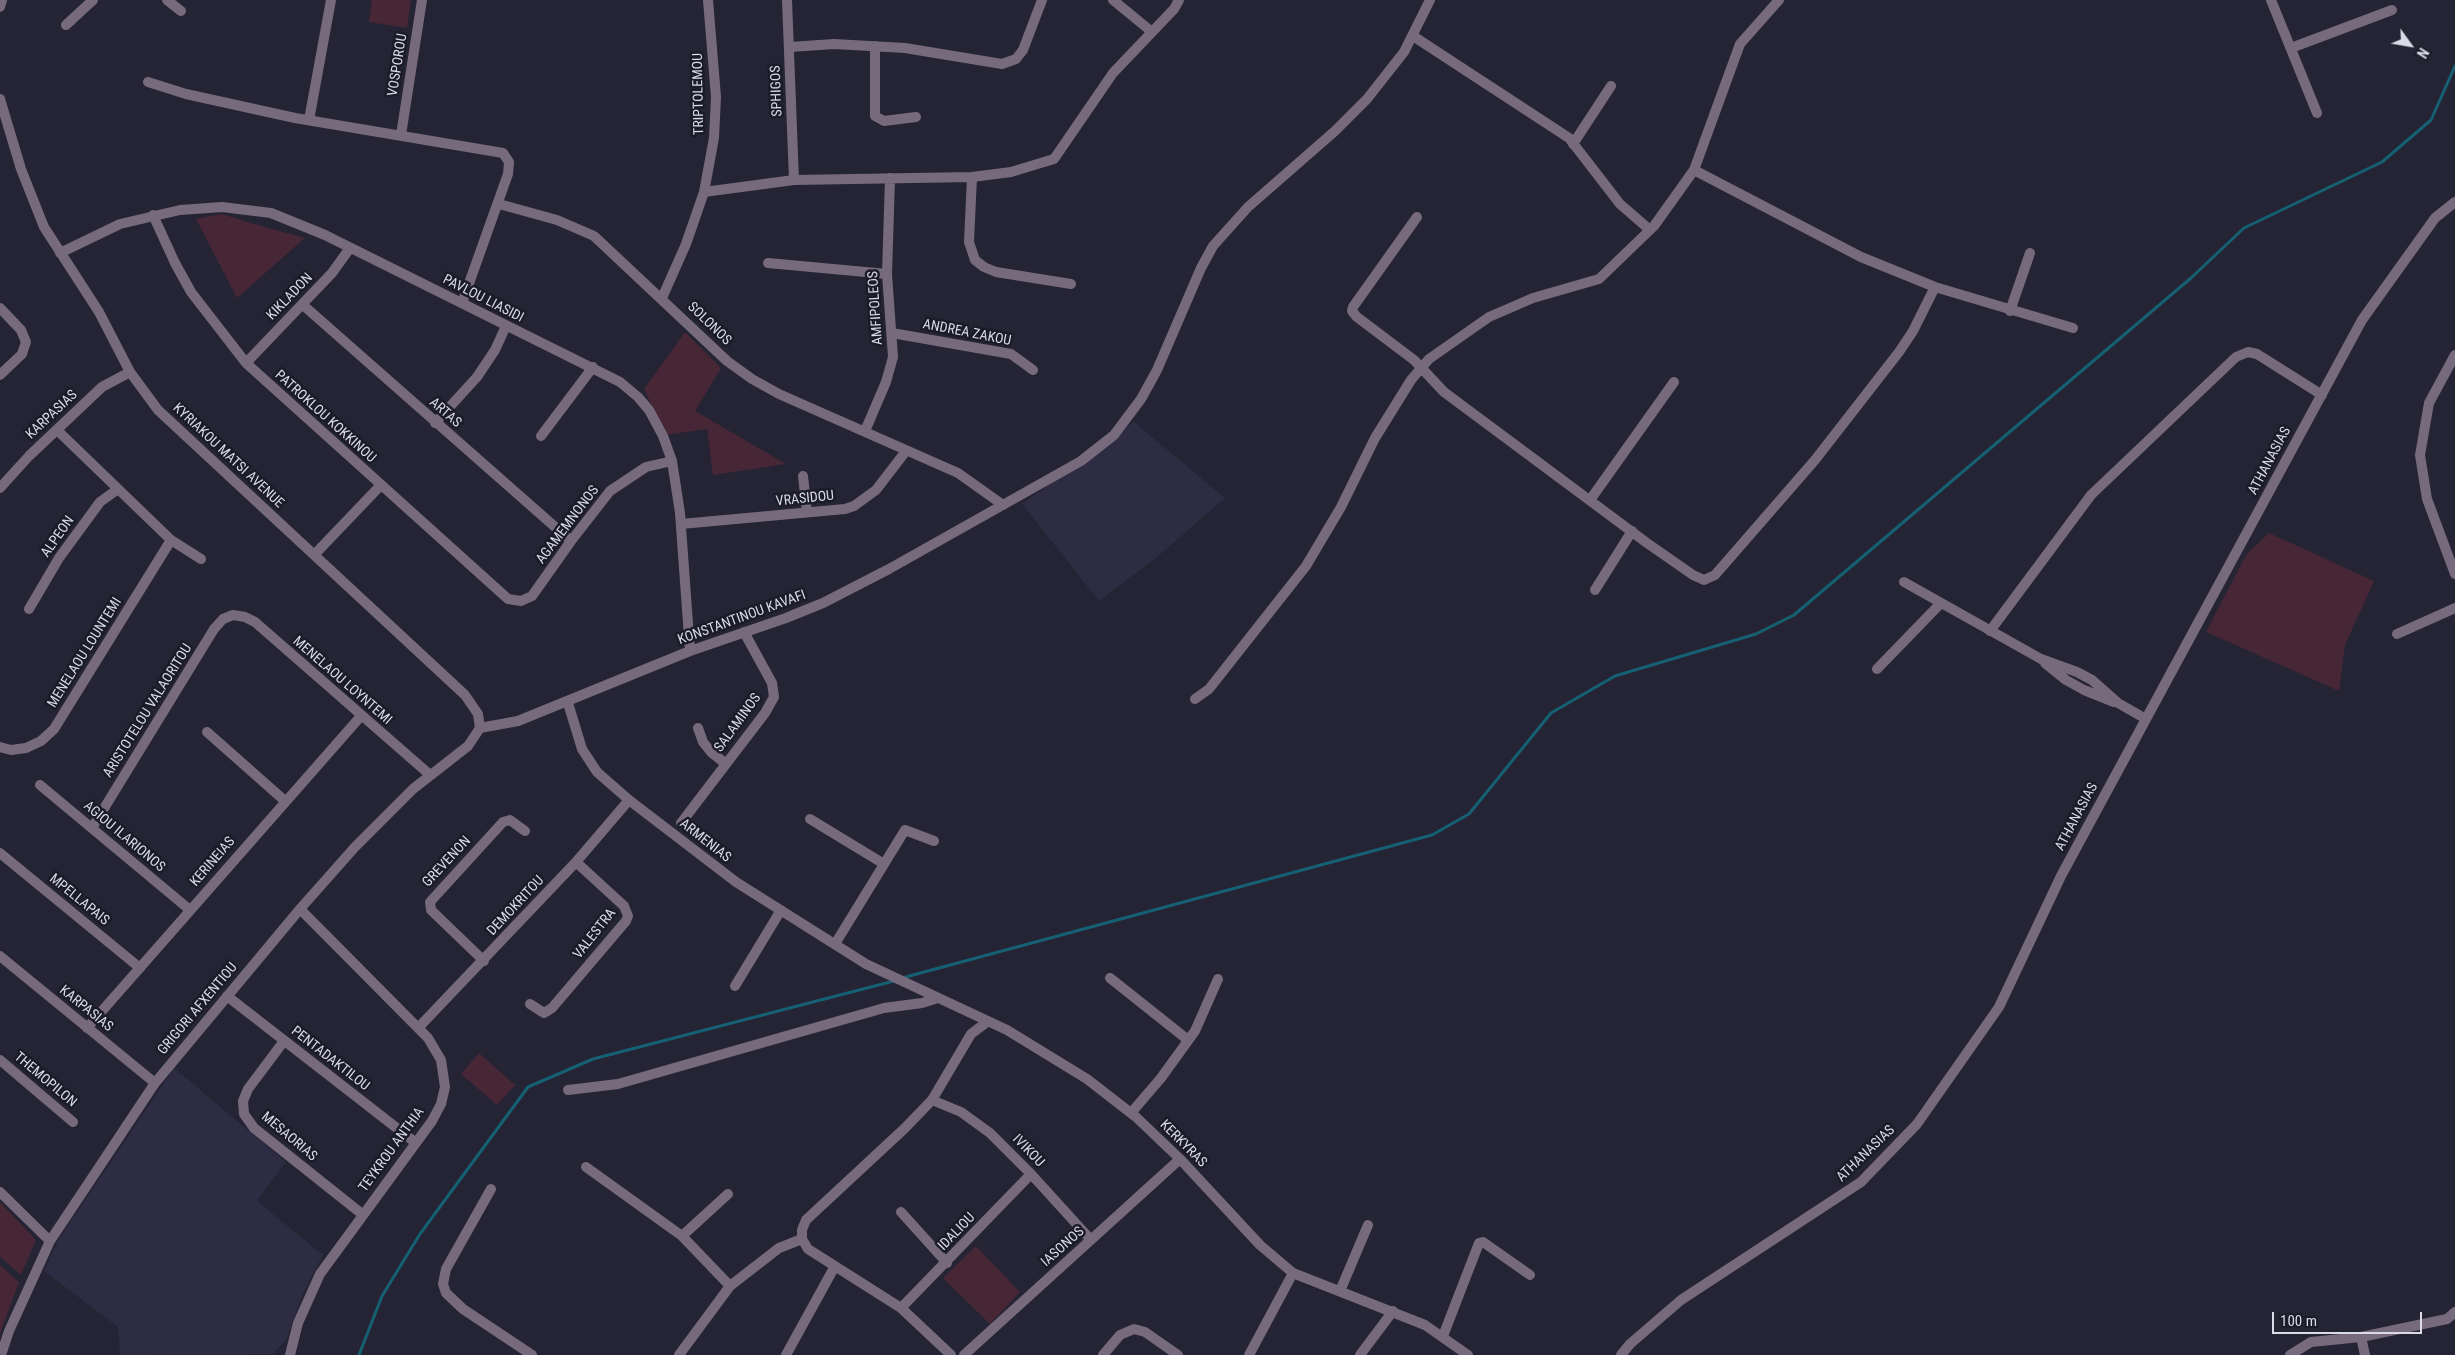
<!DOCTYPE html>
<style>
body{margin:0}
#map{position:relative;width:2455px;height:1355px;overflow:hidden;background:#242434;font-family:"Roboto Condensed",sans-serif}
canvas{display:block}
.north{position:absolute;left:2385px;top:20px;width:50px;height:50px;-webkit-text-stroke:4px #1b1b2a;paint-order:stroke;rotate:122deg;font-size:14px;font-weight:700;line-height:20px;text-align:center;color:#dbdbe7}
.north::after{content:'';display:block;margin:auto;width:18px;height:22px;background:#dbdbe7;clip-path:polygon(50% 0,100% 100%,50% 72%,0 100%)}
.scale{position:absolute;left:2272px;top:1312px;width:150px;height:22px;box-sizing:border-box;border:2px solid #dbdbe7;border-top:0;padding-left:6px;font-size:15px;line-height:18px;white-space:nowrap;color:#dbdbe7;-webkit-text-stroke:4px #1b1b2a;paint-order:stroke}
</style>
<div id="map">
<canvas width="2455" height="1355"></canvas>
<div class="north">N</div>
<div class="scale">100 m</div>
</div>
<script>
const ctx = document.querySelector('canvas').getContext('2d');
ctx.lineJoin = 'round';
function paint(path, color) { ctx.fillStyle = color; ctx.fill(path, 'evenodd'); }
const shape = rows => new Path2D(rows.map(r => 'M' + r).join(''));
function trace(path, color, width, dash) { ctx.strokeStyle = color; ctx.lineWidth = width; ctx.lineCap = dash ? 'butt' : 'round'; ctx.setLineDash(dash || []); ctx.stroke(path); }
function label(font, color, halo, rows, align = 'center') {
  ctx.font = font + ' "Roboto Condensed",sans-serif'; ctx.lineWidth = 5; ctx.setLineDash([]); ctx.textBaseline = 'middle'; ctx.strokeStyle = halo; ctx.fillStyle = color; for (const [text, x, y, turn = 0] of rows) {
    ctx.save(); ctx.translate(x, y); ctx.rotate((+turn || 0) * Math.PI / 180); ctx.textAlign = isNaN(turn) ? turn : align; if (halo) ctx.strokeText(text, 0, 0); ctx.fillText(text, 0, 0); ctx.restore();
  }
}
const built = shape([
 [1134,422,1225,498,1157,557,1099,601,1022,504],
 [174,1068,286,1162,257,1201,323,1255,302,1296,286,1340,273,1354,120,1355,118,1327,44,1271,59,1239]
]);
const green = shape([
 [372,0,411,0,407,28,369,22],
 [222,214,251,223,305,238,237,298,196,219],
 [685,332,721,368,695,411,786,464,713,475,707,429,666,435,644,389],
 [2269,533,2374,581,2345,645,2339,691,2206,632,2246,555],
 [479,1053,515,1085,497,1105,461,1074],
 [0,1202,36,1240,21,1275,0,1257],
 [976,1246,1020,1292,990,1324,943,1278],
 [0,1265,19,1282,0,1334]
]);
const stream = shape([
 [902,978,1432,835,1469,814,1551,713,1615,676,1756,634,1794,615,2191,278,2244,228,2382,162,2431,120,2455,66],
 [359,1355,382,1296,420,1234,528,1087,593,1059,894,981]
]);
const minor = shape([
 [167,0,181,11],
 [787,0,794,180],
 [1113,0,1152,32],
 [2271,0,2317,113],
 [0,7,2,0],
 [66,25,93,0],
 [1413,36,1569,138,1620,204,1650,230],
 [875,46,875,116,884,121,916,117],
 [790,47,834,44,905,48,1002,64,1016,59,1023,50,1042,0],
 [2291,48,2392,10],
 [148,82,186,94,295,118,503,153,509,162,508,174,462,303],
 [0,99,21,169,44,227,99,312,130,372,158,410,465,695,478,714,480,728],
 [309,120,331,0],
 [401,135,422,0],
 [1573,144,1611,86],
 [1694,170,1861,257,1935,287,2073,328],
 [972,177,969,242,975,260,984,267,996,272,1071,284],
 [704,192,794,180,972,177,1011,172,1054,159,1113,73,1174,9,1179,0],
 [499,204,557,220,594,236,727,361,752,379,779,394,958,473,1003,505],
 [153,215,175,263,191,292,246,363,508,599,521,601,532,596,571,541,610,491,646,467,672,461],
 [1417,217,1353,307,1352,311,1357,317,1414,360,1444,392,1647,543,1693,575,1704,580,1715,575,1815,460,1899,352,1913,331,1935,287],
 [60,253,120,224,180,210,222,207,271,213,325,235,620,382,638,397,649,410,663,436,672,461,680,513,690,651],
 [768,263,887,274],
 [662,298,686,244,704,192,714,138,716,97,708,0],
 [303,305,571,541],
 [0,308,21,330,26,342,22,354,0,375],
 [2010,311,2030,253],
 [892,333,1011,354,1033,370],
 [2455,355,2429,403,2420,455,2427,499,2455,574],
 [246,363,332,273,350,248],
 [435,423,477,377,495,350,506,326],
 [865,431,886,382,893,357,887,274,890,178],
 [541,436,593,367],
 [803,476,807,512],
 [0,488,29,456,102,387,130,372],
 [1590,500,1674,382],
 [681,524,845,509,854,506,876,490,906,451],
 [171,540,201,559],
 [315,554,380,486],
 [1904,582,2041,659,2077,672,2092,680,2118,703,2146,719],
 [1595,590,1632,531],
 [29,609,59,558,100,502,118,489],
 [1990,631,2091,495,2236,357,2248,352,2257,354,2322,395],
 [2397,634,2455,608],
 [2045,663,2066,680,2084,690,2114,702],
 [1877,669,1941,603],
 [1195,699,1209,689,1306,566,1341,507,1375,438,1411,380,1429,359,1489,317,1533,298,1599,279,1654,226,1694,170,1740,44,1779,0],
 [568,703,582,749,597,772,629,800,736,882,866,964,1007,1030,1087,1079,1136,1117,1180,1159,1260,1245,1293,1273,1425,1325,1468,1355],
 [480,728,518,721,690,651,786,618,823,603,889,569,1081,461,1114,435,1141,399,1157,370,1201,268,1213,246,1248,207,1335,131,1367,99,1404,52,1430,0],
 [698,728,703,742,711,752,726,764],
 [207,732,285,801],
 [0,747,11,750,26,748,41,741,54,729,171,540,57,430],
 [40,785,190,910],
 [810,819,884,864],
 [681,823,765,713,774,697,772,683,744,632],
 [92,828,214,629,223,619,233,615,245,617,255,622,429,774],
 [0,853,140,968],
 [835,944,905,830,934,841],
 [0,956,155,1083],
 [484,961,431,910,430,902,503,822,510,820,525,831],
 [1110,978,1188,1040],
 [735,986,781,910],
 [227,996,416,1143],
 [530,1004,544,1013,552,1008,626,921,628,916,624,906,576,862],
 [419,1027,576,862,629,800],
 [87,1028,361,716],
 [284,1041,248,1089,243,1101,244,1114,254,1128,362,1214],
 [0,1060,73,1122],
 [568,1090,618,1084,884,1008,922,1003,938,998],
 [932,1100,961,1112,990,1133,1031,1174,1091,1240],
 [1131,1113,1161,1078,1195,1031,1218,979],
 [586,1167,682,1236,730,1286],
 [491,1189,446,1269,443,1284,446,1293,463,1309,532,1355],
 [0,1192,50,1241],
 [901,1212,947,1263],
 [682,1236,728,1194],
 [1340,1291,1368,1225],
 [901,1308,1031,1174],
 [1443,1336,1479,1243,1483,1242,1530,1275],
 [2361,1337,2365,1355],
 [1,1355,9,1331,50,1241,155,1083,300,909,355,847,413,789,468,746,480,728],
 [290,1355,298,1323,320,1274,432,1121,441,1104,445,1087,441,1060,428,1038,300,909],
 [679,1355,730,1286,779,1248,802,1239],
 [786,1355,835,1266],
 [951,1355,901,1308,808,1249,802,1239,802,1230,806,1220,905,1128,932,1100,971,1034,987,1022],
 [964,1355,1180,1159],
 [1103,1355,1120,1335,1134,1329,1145,1332,1178,1355],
 [1249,1355,1293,1273],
 [1360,1355,1393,1311],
 [1621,1355,1630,1344,1681,1300,1861,1182,1917,1124,1999,1007,2061,876,2362,320,2435,218,2455,202],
 [2290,1355,2311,1342,2361,1337,2447,1319,2455,1312]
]);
const streetNames = [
 ["VOSPOROU",398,65,-81],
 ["SPHIGOS",777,91,-92],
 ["TRIPTOLEMOU",699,94,-91],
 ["KIKLADON",290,297,-46],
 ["PAVLOU LIASIDI",483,299,27],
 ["AMFIPOLEOS",876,308,-94],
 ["SOLONOS",709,324,44],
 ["ANDREA ZAKOU",967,333,11],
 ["ARTAS",445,413,41],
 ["KARPASIAS",52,415,-43],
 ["PATROKLOU KOKKINOU",325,417,42],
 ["KYRIAKOU MATSI AVENUE",228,456,43],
 ["ATHANASIAS",2270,461,-62],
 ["VRASIDOU",805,499,-6],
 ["AGAMEMNONOS",568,525,-53],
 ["ALPEON",58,537,-55],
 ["KONSTANTINOU KAVAFI",742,618,-20],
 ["MENELAOU LOUNTEMI",85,653,-58],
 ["MENELAOU LOYNTEMI",342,681,41],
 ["ARISTOTELOU VALAORITOU",148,711,-58],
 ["SALAMINOS",738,723,-54],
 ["ATHANASIAS",2077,817,-62],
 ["AGIOU ILARIONOS",124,837,40],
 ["ARMENIAS",705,841,38],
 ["KERINEIAS",213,862,-49],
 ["GREVENON",447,862,-47],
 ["MPELLAPAIS",79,900,39],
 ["DEMOKRITOU",516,906,-47],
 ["VALESTRA",595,934,-52],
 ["KARPASIAS",86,1009,39],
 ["GRIGORI AFXENTIOU",198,1009,-50],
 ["PENTADAKTILOU",330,1059,38],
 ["THEMOPILON",45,1080,40],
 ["MESAORIAS",289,1137,40],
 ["KERKYRAS",1183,1144,45],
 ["TEYKROU ANTHIA",392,1150,-54],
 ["IVIKOU",1028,1151,46],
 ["ATHANASIAS",1866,1154,-44],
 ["IDALIOU",957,1232,-46],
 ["IASONOS",1063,1247,-42]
];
paint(built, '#2d2c43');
paint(green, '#472636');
trace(stream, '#156072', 3);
trace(minor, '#786a7d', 10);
label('14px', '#dbdbe7', '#1b1b2a', streetNames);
</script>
